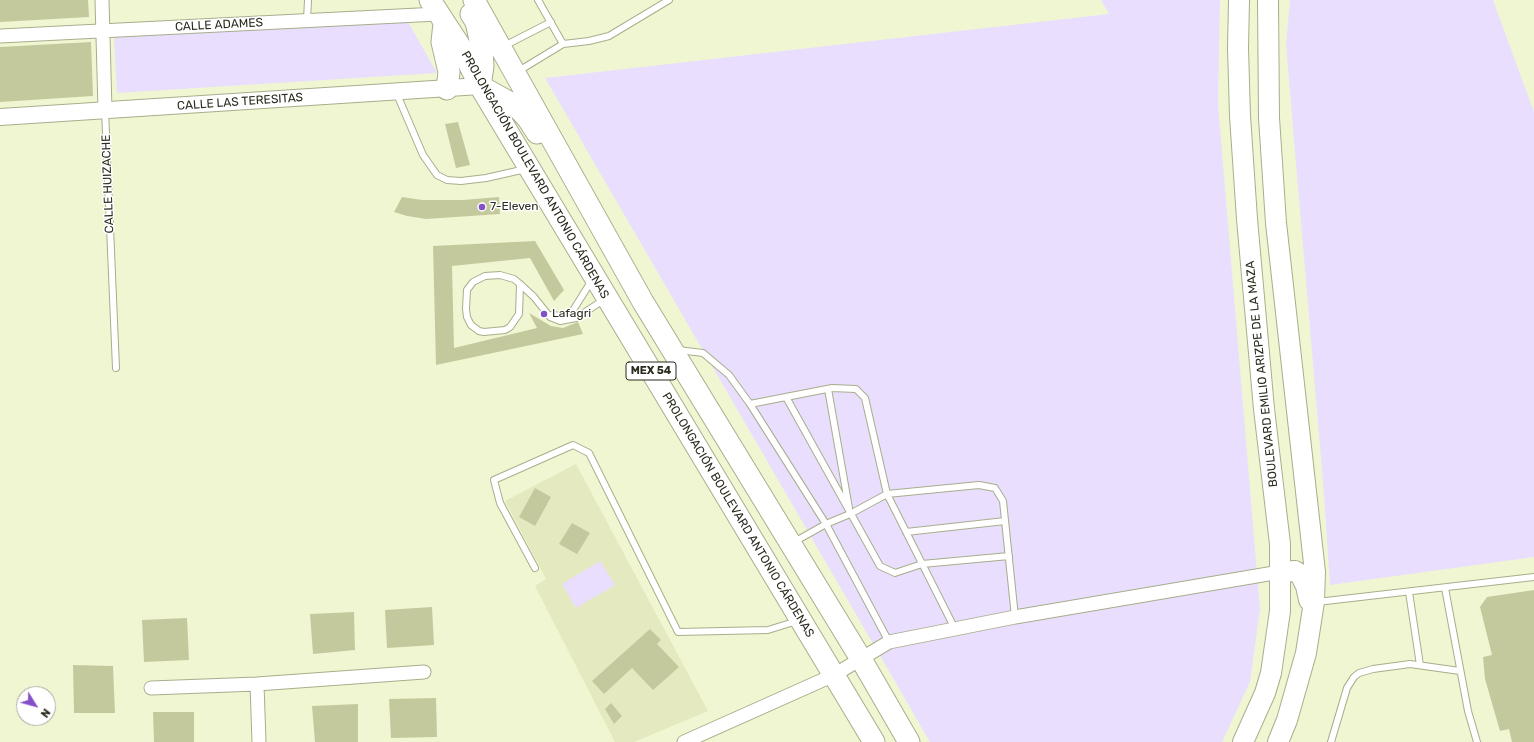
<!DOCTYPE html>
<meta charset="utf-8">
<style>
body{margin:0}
#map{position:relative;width:1534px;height:742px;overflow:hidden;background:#f1f6d2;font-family:Rubik,sans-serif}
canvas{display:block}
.north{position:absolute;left:16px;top:686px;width:40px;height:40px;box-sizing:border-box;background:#fff;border:1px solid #aaaba5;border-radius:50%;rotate:127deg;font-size:11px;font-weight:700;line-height:16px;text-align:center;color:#2a2c1f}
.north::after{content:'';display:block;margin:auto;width:14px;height:18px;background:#844fc7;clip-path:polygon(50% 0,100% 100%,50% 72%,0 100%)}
</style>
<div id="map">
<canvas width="1534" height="742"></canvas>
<div class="north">N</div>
</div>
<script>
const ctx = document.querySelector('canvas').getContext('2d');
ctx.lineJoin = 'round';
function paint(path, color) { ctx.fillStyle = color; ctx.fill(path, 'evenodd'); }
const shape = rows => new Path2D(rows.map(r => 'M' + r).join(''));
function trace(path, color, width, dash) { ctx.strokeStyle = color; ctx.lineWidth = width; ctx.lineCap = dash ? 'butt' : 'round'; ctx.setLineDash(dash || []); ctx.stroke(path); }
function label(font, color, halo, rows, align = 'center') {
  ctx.font = font + ' Rubik,sans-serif'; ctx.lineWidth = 3; ctx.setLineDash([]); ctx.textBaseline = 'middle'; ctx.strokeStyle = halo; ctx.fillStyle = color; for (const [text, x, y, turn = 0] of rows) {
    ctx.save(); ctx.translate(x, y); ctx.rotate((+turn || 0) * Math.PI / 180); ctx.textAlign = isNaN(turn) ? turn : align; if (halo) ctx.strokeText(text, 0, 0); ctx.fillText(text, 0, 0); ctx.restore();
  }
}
const built = shape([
 [576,464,708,711,634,742,615,742,535,586,546,579,505,501]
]);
const green = shape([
 [1101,0,1220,0,1218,104,1260,609,1250,682,1222,742,930,742,545,78,1109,14],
 [1290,0,1493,0,1534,112,1534,557,1330,585,1323,482,1286,45],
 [407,20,437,73,117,93,114,37],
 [600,561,615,585,576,608,562,584]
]);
const building = shape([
 [0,0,88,0,89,17,0,22],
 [91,42,93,96,0,102,0,47],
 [458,122,470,165,456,168,445,124],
 [402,197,422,200,463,200,499,197,500,214,426,219,407,216,394,212],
 [535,241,564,290,554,301,530,258,452,266,454,348,537,328,529,313,551,326,563,328,578,322,583,334,436,365,433,246],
 [535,488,551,497,535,526,519,517],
 [572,523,590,533,577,554,559,544],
 [1534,590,1534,742,1512,742,1509,729,1500,731,1485,679,1483,657,1492,655,1480,607,1487,597],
 [432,607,434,645,387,648,385,610],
 [354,612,355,650,313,654,310,614],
 [187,618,189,660,144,662,142,620],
 [650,629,661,640,657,644,679,667,653,690,632,668,604,694,592,681],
 [73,665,113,666,115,713,74,713],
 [436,698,437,737,391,738,389,699],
 [611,703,622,716,614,724,605,709],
 [358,704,358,742,315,742,312,706],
 [153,712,194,712,194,742,154,742]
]);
const service = shape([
 [538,0,563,44],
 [307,20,308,0],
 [504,46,551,22],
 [517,72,563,44,589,41,609,36,669,0],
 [396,92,423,155,437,175,447,180,461,181,486,178,526,169],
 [105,110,116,368],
 [520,284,519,314,510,327,505,330,484,332,479,331,471,325,467,317,466,309,467,290,473,282,485,276,500,275,514,279,520,284,534,297,550,317,560,321,576,318,605,299],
 [552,315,563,316,572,312,592,280],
 [678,350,703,353,729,375,750,404,826,524,794,542],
 [828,389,849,508],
 [786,397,880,566,895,573,922,564,1009,556],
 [750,404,832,388,856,389,865,398,887,494,955,629],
 [906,532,1005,521],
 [535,568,500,503,494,480,573,445,589,453,678,632,768,630,797,621],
 [1445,588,1468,711,1477,742],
 [1409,592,1420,665],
 [1317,602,1534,577],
 [889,642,826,524,850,514,887,494,979,485,995,488,1003,501,1015,617],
 [1331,742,1347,688,1354,677,1359,673,1373,669,1410,664,1460,671]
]);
const minor = shape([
 [102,0,105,110],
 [0,36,438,14],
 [257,684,259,742],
 [151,688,257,684,424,672],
 [684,742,834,675,889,642,1015,617,1280,572]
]);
const tertiary = shape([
 [0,117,480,86]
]);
const primary = shape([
 [1239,0,1238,48,1240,116,1247,219,1264,409,1280,544,1280,611,1271,673,1265,693,1243,742],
 [1268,0,1269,118,1276,223,1315,572,1314,602,1306,653,1287,720,1278,742],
 [1280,572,1295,571,1300,574,1306,586,1309,600]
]);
const trunk = shape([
 [430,0,460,46,480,86,874,742],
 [474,0,643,302,861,659,909,742],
 [471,14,476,22,482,49,483,66,480,86,516,106,528,119,537,133],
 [444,23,442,42,449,72,447,89]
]);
const markers = [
 [482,207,4,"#844fc7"],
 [544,314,4,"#844fc7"]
];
const shields = [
 [651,371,50]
];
const shieldNames = [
 ["MEX 54",651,371]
];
const streetNames = [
 ["CALLE ADAMES",219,25,-3],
 ["CALLE LAS TERESITAS",240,102,-4],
 ["PROLONGACIÓN BOULEVARD ANTONIO CÁRDENAS",535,175,60],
 ["CALLE HUIZACHE",108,184,-92],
 ["BOULEVARD EMILIO ARIZPE DE LA MAZA",1262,374,-96],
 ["PROLONGACIÓN BOULEVARD ANTONIO CÁRDENAS",738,515,59]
];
const poiNames = [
 ["7-Eleven",490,207],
 ["Lafagri",552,314]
];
paint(built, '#e4e9bf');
paint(green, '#e9defe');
paint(building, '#c4c99d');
trace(service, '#a9ad8c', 8);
trace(minor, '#a9ad8c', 15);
trace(tertiary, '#a9ad8c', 18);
trace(primary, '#a9ad8c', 22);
trace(trunk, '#a9ad8c', 23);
trace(service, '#fff', 6);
trace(minor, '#fff', 13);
trace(tertiary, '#fff', 16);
trace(primary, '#fff', 20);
trace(trunk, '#fff', 21);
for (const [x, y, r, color] of markers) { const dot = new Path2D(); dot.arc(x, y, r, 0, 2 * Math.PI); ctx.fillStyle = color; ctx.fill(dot); trace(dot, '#fff', 1.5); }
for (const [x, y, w] of shields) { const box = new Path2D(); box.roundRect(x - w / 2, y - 9, w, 18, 3); ctx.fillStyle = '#fff'; ctx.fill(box); trace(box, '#2a2c1f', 1); }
label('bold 11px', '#2a2c1f', null, shieldNames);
label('12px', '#2a2c1f', '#fff', streetNames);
label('12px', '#2a2c1f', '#fff', poiNames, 'left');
</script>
